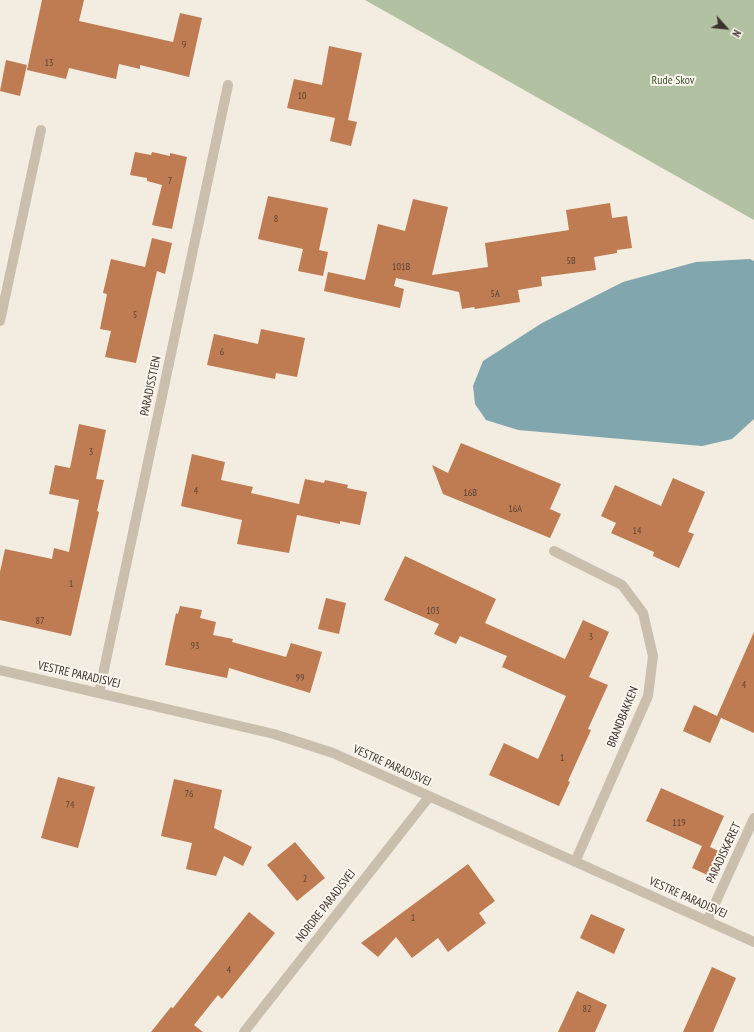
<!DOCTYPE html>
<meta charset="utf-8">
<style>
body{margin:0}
#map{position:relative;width:754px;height:1032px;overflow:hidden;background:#f2ece1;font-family:"PT Sans Narrow",sans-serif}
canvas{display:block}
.north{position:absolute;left:706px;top:8px;width:40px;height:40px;-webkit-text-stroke:3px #faf6ed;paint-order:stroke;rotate:117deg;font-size:11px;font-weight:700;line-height:16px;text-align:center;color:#39312b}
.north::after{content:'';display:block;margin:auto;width:14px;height:18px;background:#39312b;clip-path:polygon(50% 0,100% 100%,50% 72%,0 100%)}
</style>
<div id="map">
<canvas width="754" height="1032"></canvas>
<div class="north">N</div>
</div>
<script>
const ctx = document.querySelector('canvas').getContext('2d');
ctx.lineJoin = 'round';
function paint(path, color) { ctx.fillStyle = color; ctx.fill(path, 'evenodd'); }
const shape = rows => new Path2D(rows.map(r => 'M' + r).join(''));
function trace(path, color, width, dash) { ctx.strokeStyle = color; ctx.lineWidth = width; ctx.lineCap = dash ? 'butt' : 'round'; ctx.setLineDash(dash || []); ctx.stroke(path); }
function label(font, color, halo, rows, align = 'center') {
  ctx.font = font + ' "PT Sans Narrow",sans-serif'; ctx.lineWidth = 4; ctx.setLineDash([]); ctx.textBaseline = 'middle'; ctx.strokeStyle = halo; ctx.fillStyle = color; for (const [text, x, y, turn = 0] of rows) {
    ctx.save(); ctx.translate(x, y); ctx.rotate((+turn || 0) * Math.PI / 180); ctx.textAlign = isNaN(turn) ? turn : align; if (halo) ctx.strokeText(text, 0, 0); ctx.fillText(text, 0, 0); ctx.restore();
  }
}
const green = shape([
 [365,0,754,0,754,220]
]);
const water = shape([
 [750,259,754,261,754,419,732,439,702,446,518,430,486,420,475,404,473,386,483,361,542,323,623,282,696,262]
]);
const building = shape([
 [42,0,84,0,79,21,173,42,180,13,202,18,189,77,140,65,140,69,119,64,116,79,69,68,66,79,27,70],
 [329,46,362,53,348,120,357,122,351,146,330,141,335,118,287,108,294,79,322,85],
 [6,60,27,65,20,96,0,91],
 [135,152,151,155,152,152,170,156,170,153,187,157,172,229,152,225,162,185,147,181,147,178,130,175],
 [268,196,328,208,319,250,328,252,323,276,298,271,303,249,258,239],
 [413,199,448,207,432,275,488,267,485,243,569,230,566,210,610,203,612,218,627,216,632,248,617,250,617,253,594,257,596,270,541,277,542,286,518,290,520,302,475,309,474,307,462,309,459,292,396,278,394,286,404,289,400,308,324,291,328,272,365,280,378,224,405,231],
 [152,238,172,243,165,274,157,271,136,363,105,357,111,331,100,329,107,294,103,293,111,259,145,267],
 [261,329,305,338,297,377,276,373,275,379,207,365,214,334,258,344],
 [79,424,106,430,96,479,104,480,97,511,99,512,71,636,0,620,0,572,5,549,52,559,54,548,69,552,79,500,49,494,55,465,70,468],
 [461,443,561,484,550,509,561,514,550,538,443,494,432,465,448,473],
 [192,454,225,462,221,480,253,487,251,493,299,504,305,479,324,483,325,480,348,485,347,488,367,492,360,525,340,521,340,524,297,515,289,553,237,544,242,520,181,506],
 [673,478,705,492,688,532,694,534,679,568,653,556,654,552,611,533,616,523,601,516,615,485,661,506],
 [405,556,496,599,485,623,565,659,583,620,609,632,589,677,608,685,588,729,591,730,568,781,570,782,559,806,489,775,504,743,538,759,566,696,502,667,507,656,460,636,456,644,434,634,439,624,384,600],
 [326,598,346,603,339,634,318,629],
 [180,606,202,610,200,618,216,622,213,635,233,639,232,642,286,657,291,643,322,652,310,693,229,668,227,678,165,665,176,613,178,614],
 [754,632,754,733,717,716,721,718,710,743,683,731,694,705,717,716],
 [58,777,95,787,78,848,41,838],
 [174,779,222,790,214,828,252,847,243,866,224,856,216,876,186,869,192,843,161,836],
 [661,788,724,816,710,847,725,854,714,878,692,868,702,846,646,821],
 [295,842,325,878,297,901,267,865],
 [468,864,495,901,479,913,486,923,448,952,438,938,412,958,396,937,378,957,361,943],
 [249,912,275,933,222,999,218,995,194,1025,203,1032,151,1032,171,1007,173,1008],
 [591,914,625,929,614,954,580,938],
 [712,967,736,978,713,1032,683,1032],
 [577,991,607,1005,595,1032,558,1032]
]);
const minor = shape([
 [0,321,41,130],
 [554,551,622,585,643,613,653,656,648,696,575,862],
 [0,670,274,734,333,753,754,942],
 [99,693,228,85],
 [707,921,754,818],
 [244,1032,429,797]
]);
const numberNames = [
 ["9",184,45],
 ["13",49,63],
 ["10",302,96],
 ["7",170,181],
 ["8",276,219],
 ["5B",571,261],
 ["101B",401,267],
 ["5A",495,294],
 ["5",135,315],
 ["6",222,352],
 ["3",91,452],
 ["4",196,491],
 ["16B",470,493],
 ["16A",515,509],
 ["14",637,531],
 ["1",71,584],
 ["103",433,611],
 ["87",40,621],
 ["3",591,637],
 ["93",195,646],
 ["99",300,678],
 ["4",744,685],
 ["1",562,758],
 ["76",189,794],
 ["74",70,805],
 ["119",679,823],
 ["2",305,879],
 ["1",413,918],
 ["4",229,970],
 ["82",587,1009]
];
const parkNames = [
 ["Rude Skov",673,81]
];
const streetNames = [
 ["PARADISSTIEN",151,386,-78],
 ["VESTRE PARADISVEJ",79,675,13],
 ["BRANDBAKKEN",623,717,-68],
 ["VESTRE PARADISVEJ",392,766,24],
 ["PARADISKÆRET",724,853,-65],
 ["VESTRE PARADISVEJ",688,898,24],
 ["NORDRE PARADISVEJ",326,906,-52]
];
paint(green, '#b2c1a1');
paint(water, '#81a6ae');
paint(building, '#bf7b52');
trace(minor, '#cabead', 10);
label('10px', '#5a4435', null, numberNames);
label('12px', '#435630', '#faf6ed', parkNames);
label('12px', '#39312b', '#faf6ed', streetNames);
</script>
